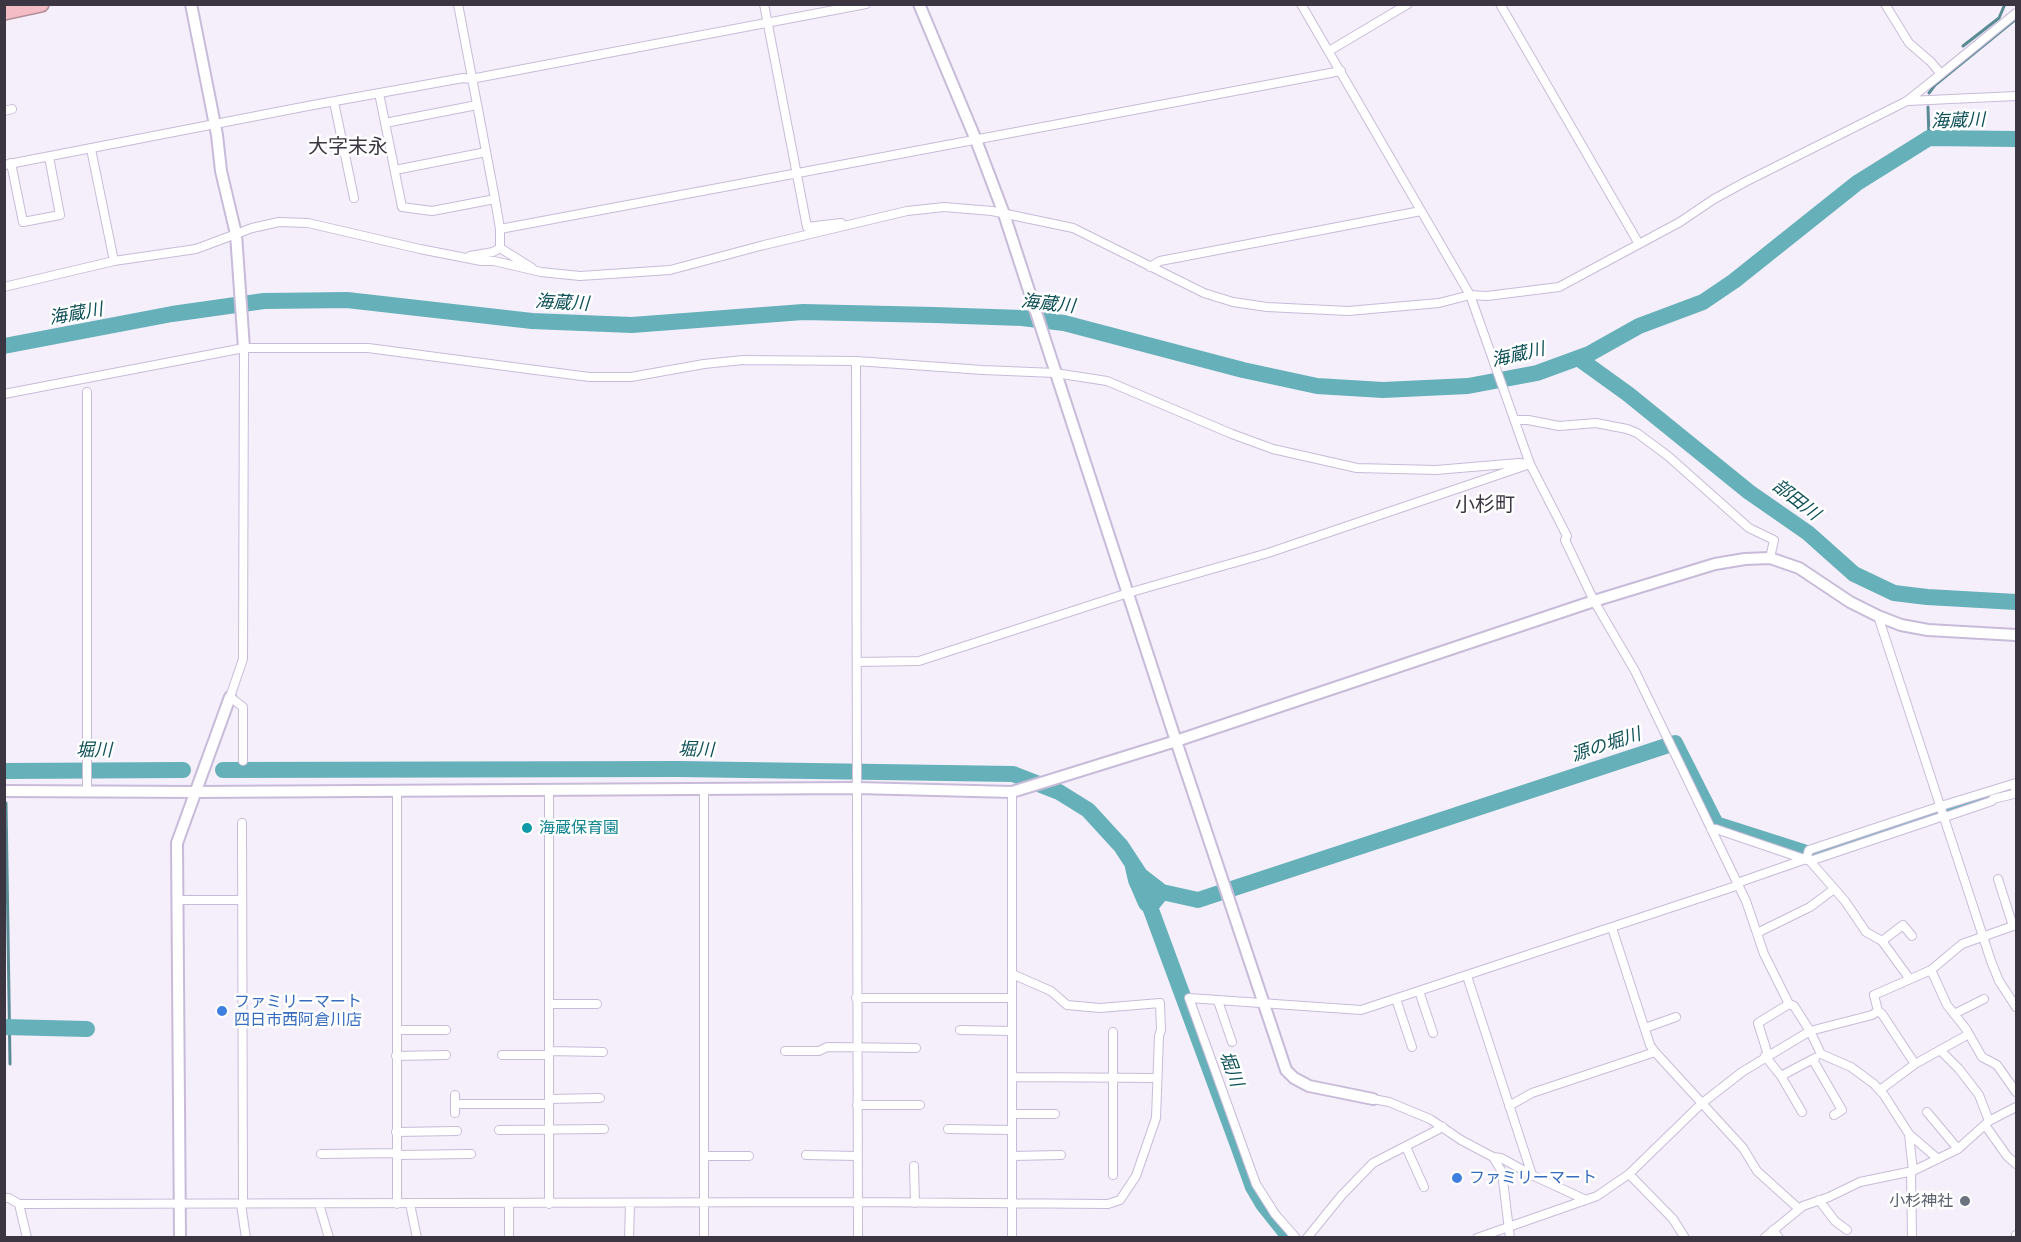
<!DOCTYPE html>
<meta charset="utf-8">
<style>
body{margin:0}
#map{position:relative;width:2021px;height:1242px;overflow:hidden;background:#f5effc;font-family:"Alegreya Sans",sans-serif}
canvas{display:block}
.frame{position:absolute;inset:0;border:6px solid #3c3642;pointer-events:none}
</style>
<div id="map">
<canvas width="2021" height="1242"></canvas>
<div class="frame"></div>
</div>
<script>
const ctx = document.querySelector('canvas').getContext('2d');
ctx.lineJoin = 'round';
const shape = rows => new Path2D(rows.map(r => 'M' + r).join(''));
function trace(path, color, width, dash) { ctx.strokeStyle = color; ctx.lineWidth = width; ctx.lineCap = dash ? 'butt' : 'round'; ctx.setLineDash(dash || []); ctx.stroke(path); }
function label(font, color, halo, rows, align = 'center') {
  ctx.font = font + ' "Alegreya Sans","Noto Sans JP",sans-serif'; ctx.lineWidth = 5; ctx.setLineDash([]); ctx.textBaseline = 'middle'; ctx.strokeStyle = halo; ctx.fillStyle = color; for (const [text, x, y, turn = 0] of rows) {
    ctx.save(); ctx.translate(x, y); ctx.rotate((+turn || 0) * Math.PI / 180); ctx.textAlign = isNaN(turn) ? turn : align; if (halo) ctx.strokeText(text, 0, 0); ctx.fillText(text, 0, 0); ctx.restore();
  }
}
const stream = shape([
 [1963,46,1999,18,2005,4],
 [1929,93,1935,85,2016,19],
 [1928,107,1929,138],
 [6,803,10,1064]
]);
const river = shape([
 [4,346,172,314,264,301,347,300,532,321,632,325,803,312,934,315,1022,318,1064,323,1243,370,1317,386,1383,390,1468,386,1537,373,1589,354,1639,326,1703,302,1734,281,1857,183,1929,138,2016,139],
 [1578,358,1628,394,1749,492,1808,533,1854,574,1894,593,1927,597,2016,602],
 [223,770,678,769,1013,774,1059,792,1088,810,1121,846,1140,875,1162,892,1198,900,1675,743,1716,824,1813,855,1961,805,2012,789,2016,791],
 [4,771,183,770],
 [1133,867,1136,880,1146,903,1150,907],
 [1162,892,1150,907,1239,1148,1253,1187,1263,1204,1290,1238],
 [4,1027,87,1029]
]);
const street = shape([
 [458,4,495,199,500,229,500,248,532,268],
 [764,4,807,227,841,223],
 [1500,4,1639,244],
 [1329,51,1408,4],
 [1941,74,2016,13],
 [379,93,402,207,432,211,495,199],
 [1908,101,2016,96],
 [334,102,354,198],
 [4,111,12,109],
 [385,123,477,105],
 [91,149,114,261],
 [11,163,23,222,60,215,49,157],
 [4,165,313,105,463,78,471,79,866,4],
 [395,170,486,152],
 [500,229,1341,71],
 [470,256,493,252,500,248],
 [1150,267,1160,261,1421,211],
 [4,287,114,261,196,249,252,228,279,222,308,223,420,249,481,261,494,261,541,272,580,276,670,270,764,245,907,211,944,207,992,211,1073,228,1204,293,1233,302,1267,307,1348,311,1439,303,1470,295,1487,296,1559,287,1680,222,1714,199,1747,181,1907,101,1941,74,1931,62,1909,43,1885,4],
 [856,361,858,1238],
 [4,394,244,348,368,348,589,377,631,377,704,364,743,360,856,361,983,370,1055,373,1107,381,1232,434,1273,449,1357,468,1436,470,1519,463,1530,464,1470,295,1301,4],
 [1515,420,1528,420,1559,426,1596,423,1627,429,1637,433,1668,456,1749,528,1774,540,1770,558],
 [1878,616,1991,961,1999,981,2016,1007],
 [857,662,919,661,1128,593,1268,553,1530,464,1567,536,1565,540,1594,601,1635,671,1746,901,1764,954,1789,1004,1758,1023,1768,1055],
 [243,761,243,707,230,697,243,659,244,348],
 [704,789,704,1238],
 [87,790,87,392],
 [1945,817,1992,801,1993,799,2014,794,2016,787],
 [242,823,243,1204],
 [1711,829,1716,829,1810,861,1845,901,1866,932,1882,941,1909,978],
 [1806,859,1809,850,1941,806,2016,783],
 [1810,861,1944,816],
 [1998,879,2013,926],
 [1737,883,1806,859],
 [177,900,241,900],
 [1612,928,1650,1045,1655,1052,1743,1148,1757,1171,1798,1208],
 [1757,933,1810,907,1834,889],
 [1882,941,1903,925,1912,936],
 [1931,970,1947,1005,1966,1029,1982,1057,1997,1065,2016,1092],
 [1467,976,1532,1175],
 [1419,991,1433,1033],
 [856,998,1012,998],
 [1396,999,1412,1047],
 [1218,1001,1232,1042],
 [549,1004,597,1004],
 [1789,1004,1794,1006,1810,1031,1821,1054,1851,1067,1874,1084,1884,1095,1909,1134,1938,1159],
 [1954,1014,1984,999],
 [1645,1028,1676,1017],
 [397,1030,446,1030],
 [960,1030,1012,1031],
 [1113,1032,1113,1175],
 [1940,1050,1959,1069,1979,1095,1989,1121],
 [549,1051,603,1052],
 [785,1051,819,1051,827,1047,916,1048],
 [502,1055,549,1055],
 [396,1056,446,1055],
 [1765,1056,1781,1076,1802,1112],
 [1813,1060,1842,1110,1834,1115],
 [1915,1064,1882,1014,1878,1011,1874,995,1931,970,1962,944,2016,925],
 [1781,1076,1815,1058],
 [1012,1077,1157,1078],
 [1880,1090,1915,1064,1969,1034],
 [455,1095,455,1113],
 [549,1099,600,1098],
 [1373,1099,1389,1102,1430,1119,1461,1140,1493,1157,1502,1172,1510,1238],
 [456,1104,549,1104],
 [857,1105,920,1105],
 [1509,1106,1532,1093,1655,1052],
 [1927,1112,1958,1149],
 [1012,1114,1055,1114],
 [1985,1125,2007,1156,2016,1164],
 [948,1129,1012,1130],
 [499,1130,604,1129],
 [396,1132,457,1131],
 [1909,1134,1913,1171],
 [1406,1147,1424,1187],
 [321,1154,396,1153],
 [396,1155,471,1154],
 [806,1155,857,1156],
 [705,1156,749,1156],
 [1012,1156,1061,1155],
 [1493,1157,1501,1158,1532,1175,1586,1200],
 [914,1166,915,1203],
 [1911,1171,1912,1238],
 [1629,1174,1673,1219,1685,1238],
 [4,1198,9,1198,19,1204,857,1202,1108,1204,1120,1200,1136,1176,1156,1118,1159,1036,1161,1030,1160,1003,1100,1008,1067,1005,1051,991,1012,974],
 [1819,1200,1835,1221,1847,1230],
 [19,1204,27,1238],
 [241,1204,246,1238],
 [319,1204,329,1238],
 [397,1204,397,791],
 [410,1204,417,1238],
 [549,1204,549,789],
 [1773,1230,1779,1238],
 [509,1238,509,1204],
 [629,1238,630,1204],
 [1012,1238,1012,792],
 [1296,1238,1275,1214,1256,1184,1189,998,1361,1010,1739,885],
 [1307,1238,1341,1196,1373,1163,1443,1127],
 [1477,1238,1597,1196,1629,1174,1701,1104,1742,1072,1810,1031,1872,1015,1878,1011],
 [1764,1238,1803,1206,1829,1197,1860,1182,1913,1171,1958,1149,1989,1121,2016,1107],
 [2016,1238,2016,1235]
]);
const secondary = shape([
 [191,4,217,135,221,171,236,234,244,348],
 [919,4,976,140,1004,214,1176,741,1594,601,1715,564,1745,559,1770,558,1799,568,1850,602,1878,616,1901,625,1928,630,2016,635],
 [4,791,196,792,857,788,1012,792,1176,741,1286,1070,1294,1078,1309,1086,1373,1099],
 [180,1238,177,843,230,697]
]);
const highway = shape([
 [4,12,41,4]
]);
const markers = [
 [527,828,6,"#0f9aa8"],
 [222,1011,6,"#3f7fe0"],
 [1457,1178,6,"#3f7fe0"],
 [1965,1201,6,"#6b7280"]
];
const cultureNames = [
 ["海蔵保育園",539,828]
];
const shopNames = [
 ["ファミリーマート",234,1002],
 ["四日市西阿倉川店",234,1020],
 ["ファミリーマート",1469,1178]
];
const worshipNames = [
 ["小杉神社",1953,1201]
];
const waterNames = [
 ["海蔵川",1958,121,-2],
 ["海蔵川",562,303,3],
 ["海蔵川",1048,304,6],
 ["海蔵川",76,314,-10],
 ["海蔵川",1518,355,-13],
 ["部田川",1796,500,38],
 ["源の堀川",1606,745,-18],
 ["堀川",696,750,1],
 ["堀川",94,751],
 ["堀川",1231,1069,70]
];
const quarterNames = [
 ["大字末永",348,147],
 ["小杉町",1485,505]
];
trace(stream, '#598b95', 3);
trace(river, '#66b0b9', 16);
trace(street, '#c8bbd9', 10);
trace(secondary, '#c8bbd9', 14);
trace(highway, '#b48e97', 18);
trace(street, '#fff', 8);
trace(secondary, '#fff', 10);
trace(highway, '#f4bdc5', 15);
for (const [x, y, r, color] of markers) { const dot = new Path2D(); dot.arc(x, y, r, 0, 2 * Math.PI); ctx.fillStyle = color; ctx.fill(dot); trace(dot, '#fff', 2); }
label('16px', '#0d838f', '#fff', cultureNames, 'left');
label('16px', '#366cbe', '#fff', shopNames, 'left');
label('16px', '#5b616d', '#fff', worshipNames, 'right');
label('italic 18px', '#0e5158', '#fff', waterNames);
label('20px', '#3c3642', '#fff', quarterNames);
</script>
